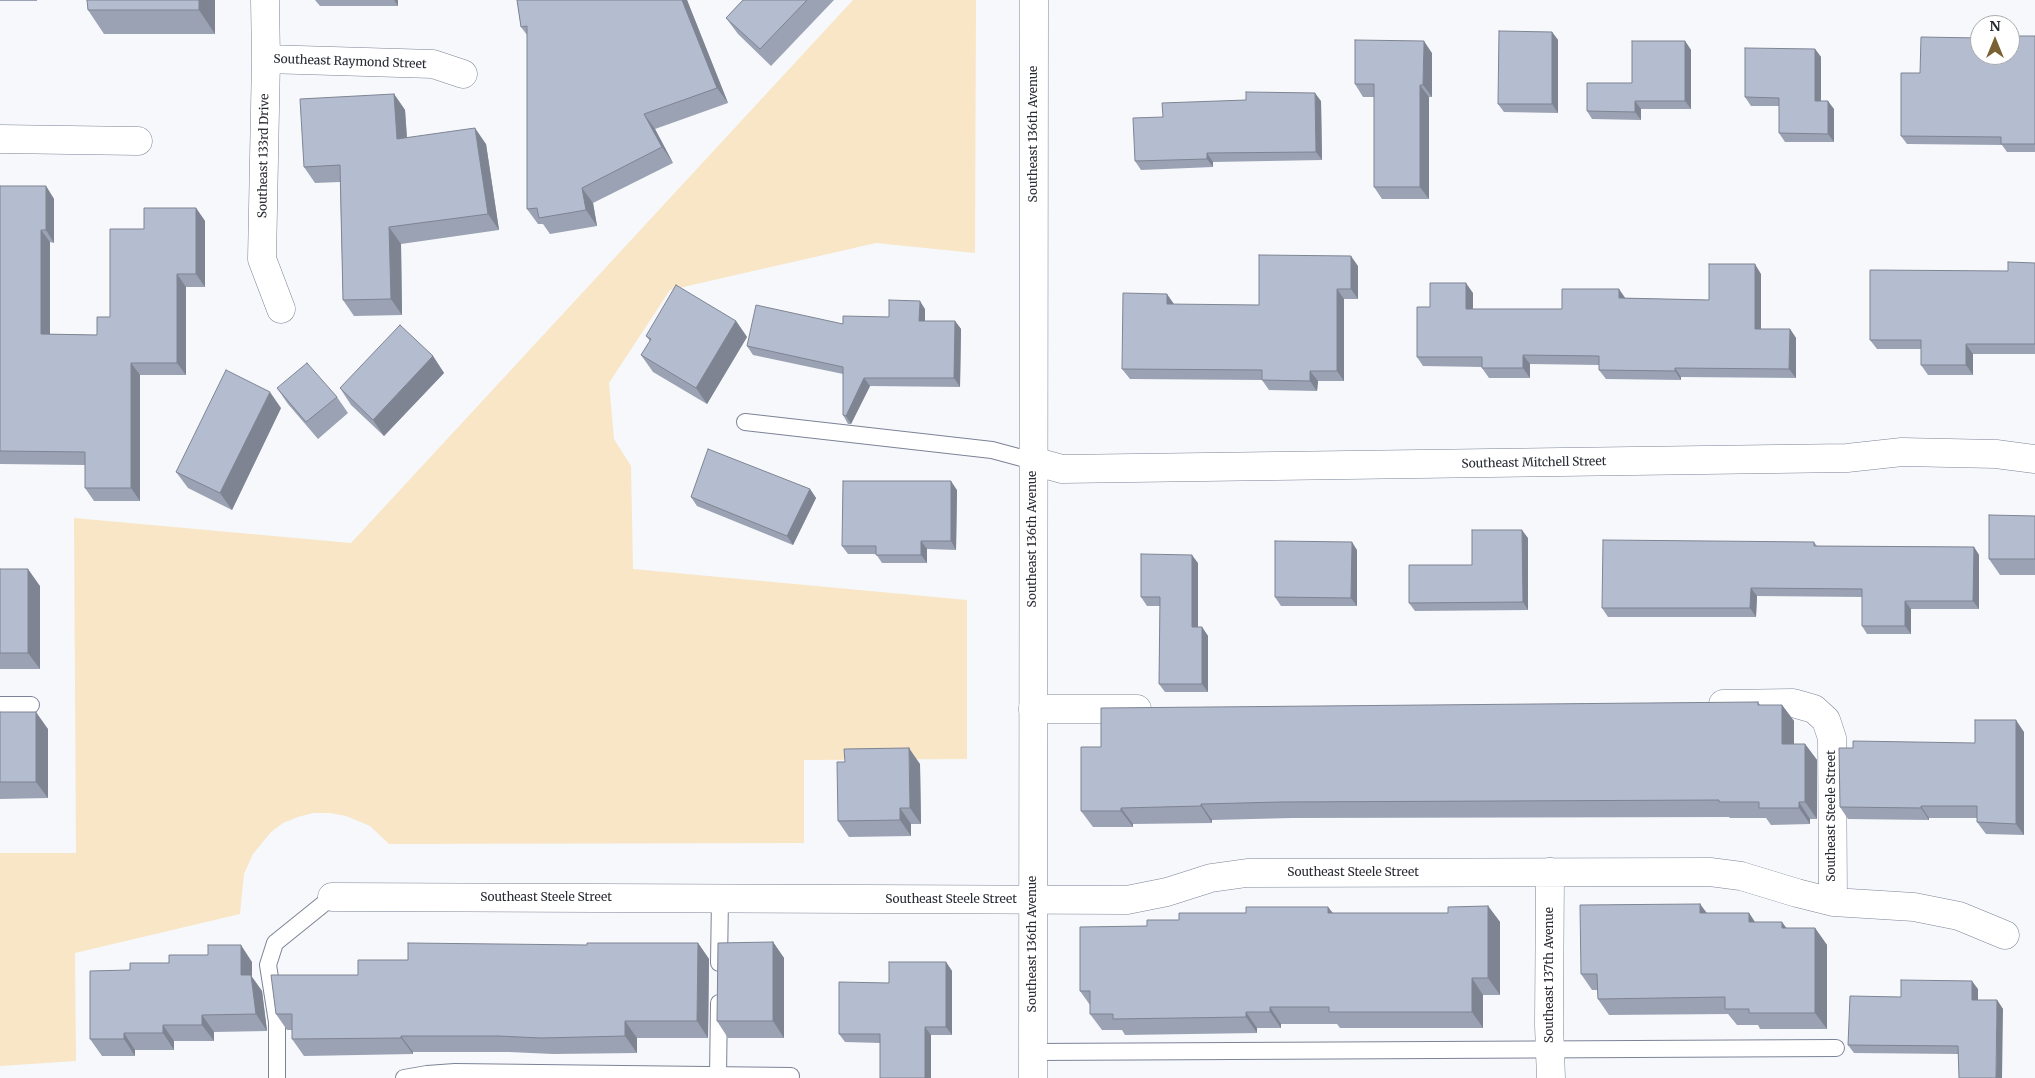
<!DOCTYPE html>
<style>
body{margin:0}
#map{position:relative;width:2035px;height:1078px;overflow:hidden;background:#f6f8fc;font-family:Merriweather,serif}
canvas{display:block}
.north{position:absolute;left:1970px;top:15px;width:50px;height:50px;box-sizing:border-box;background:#fff;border:1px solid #a9aaad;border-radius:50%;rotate:0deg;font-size:14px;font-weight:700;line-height:20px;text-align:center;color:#282b32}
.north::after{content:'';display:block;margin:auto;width:18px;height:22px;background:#796131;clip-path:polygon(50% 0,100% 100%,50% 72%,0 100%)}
</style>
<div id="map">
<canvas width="2035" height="1078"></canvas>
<div class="north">N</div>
</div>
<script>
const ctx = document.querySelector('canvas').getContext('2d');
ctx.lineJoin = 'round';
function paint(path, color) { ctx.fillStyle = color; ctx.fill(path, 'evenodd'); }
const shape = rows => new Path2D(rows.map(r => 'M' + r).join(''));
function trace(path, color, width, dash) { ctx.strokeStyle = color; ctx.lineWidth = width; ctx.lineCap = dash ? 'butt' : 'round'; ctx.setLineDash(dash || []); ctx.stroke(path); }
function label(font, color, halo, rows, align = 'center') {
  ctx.font = font + ' Merriweather,serif'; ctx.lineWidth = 4; ctx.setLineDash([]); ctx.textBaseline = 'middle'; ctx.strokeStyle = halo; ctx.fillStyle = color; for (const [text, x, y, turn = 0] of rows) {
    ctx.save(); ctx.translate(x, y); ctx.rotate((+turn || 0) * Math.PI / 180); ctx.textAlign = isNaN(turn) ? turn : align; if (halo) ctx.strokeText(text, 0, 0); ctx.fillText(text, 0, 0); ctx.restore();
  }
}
const green = shape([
 [853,0,976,0,975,253,876,243,670,290,609,383,614,439,631,466,633,569,967,600,967,759,804,760,804,843,389,844,370,826,346,816,330,813,313,813,298,817,283,823,271,832,253,854,244,874,240,914,75,953,76,1061,0,1066,0,853,76,853,74,518,351,543]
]);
const lane = shape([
 [745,422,992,450,1033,461],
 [0,705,31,705],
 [719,963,720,898],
 [1033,1052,1836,1048],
 [718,1076,719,1003],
 [277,1078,277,1022,268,965,275,943,332,897],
 [404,1078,427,1074,455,1072,791,1076]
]);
const street = shape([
 [265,0,266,59,262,259,281,309],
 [266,59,433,64,463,74],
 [0,139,138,141],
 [1033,461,1062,469,1847,458,1902,452,1996,454,2035,459],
 [1723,704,1793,703,1814,709,1826,720,1832,738,1833,902],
 [1033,709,1137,709],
 [1550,872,1549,1025,1551,1078],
 [332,897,1127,900,1167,892,1211,878,1247,873,1710,872,1741,876,1797,893,1833,902,1914,907,1959,916,2005,935]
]);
const secondary = shape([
 [1033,1078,1034,0]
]);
const wall = shape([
 [0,0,37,0,37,1,0,1],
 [215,0,215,34,104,34,88,10],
 [315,0,398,0,398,6,320,6],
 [517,0,687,0,728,103,655,129,673,163,593,203,597,226,550,234,543,224,538,224,527,209,527,35,521,27],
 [743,0,834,0,771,66,738,34,726,18],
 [1552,32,1558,40,1558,113,1504,112,1498,104],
 [2035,36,2035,152,2007,152,2002,145,1907,144,1901,136,1980,55],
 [1685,41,1691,50,1691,109,1641,109,1641,120,1592,119,1587,111,1632,83],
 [1815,49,1821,57,1821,101,1834,109,1834,142,1785,142,1779,133,1779,106,1751,106,1745,97],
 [1432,53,1432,97,1429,97,1429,199,1382,199,1374,187,1374,97,1363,97,1355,84],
 [394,94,405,110,407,137,486,144,499,230,401,244,402,315,354,316,343,300,340,182,315,183,304,167],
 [1321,101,1322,160,1213,162,1213,167,1141,170,1135,161,1163,117],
 [0,186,46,186,54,199,54,243,50,242,50,334,97,335,110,317,144,229,196,208,205,221,205,287,186,287,186,375,140,375,140,501,94,501,85,488,85,465,0,464],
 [2035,263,2035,354,1973,354,1973,375,1928,375,1921,365,1921,349,1877,349,1870,340,2008,271],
 [1358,266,1358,299,1344,299,1344,381,1318,381,1317,391,1269,390,1262,380,1130,379,1122,369,1259,305],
 [1761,274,1761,329,1790,329,1796,338,1796,378,1681,377,1681,380,1606,379,1599,370,1599,365,1530,364,1530,378,1489,378,1482,368,1482,367,1423,366,1417,357,1430,307,1473,293,1473,309,1562,309,1626,298,1709,300],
 [925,309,925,321,955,321,961,329,960,387,870,386,851,424,848,424,843,415,843,374,753,355,747,346,843,324,889,317],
 [736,321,747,337,707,404,653,372,641,355,650,341,646,336],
 [433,356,444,373,384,436,351,405,340,388],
 [277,388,337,397,348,413,318,439,288,404],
 [281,408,232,510,188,488,176,472],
 [810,489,816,498,793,545,697,506,691,497],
 [957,490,956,550,927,549,927,563,882,563,876,554,848,554,842,546],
 [2035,516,2035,575,2000,575,1989,559],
 [1528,538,1528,610,1415,611,1409,603,1472,565],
 [1814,542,1817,546,1974,547,1979,555,1979,609,1911,609,1911,634,1867,634,1862,626,1862,597,1757,596,1756,617,1608,617,1602,608],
 [1357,550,1357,606,1281,606,1275,597],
 [1198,563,1198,627,1202,627,1208,636,1208,692,1165,692,1159,684,1160,606,1147,606,1141,597],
 [0,569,40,586,40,669,0,669],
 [1758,702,1760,705,1782,705,1794,721,1794,744,1805,744,1817,760,1817,819,1810,819,1810,824,1771,825,1766,818,1730,818,1729,817,1292,818,1212,820,1212,823,1133,824,1133,827,1093,827,1081,811,1101,747],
 [0,712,48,729,48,798,0,799],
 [2024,732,2024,835,1986,834,1977,822,1977,818,1929,818,1929,820,1848,819,1840,807,1853,748,1975,743],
 [920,764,921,824,911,824,911,836,849,837,838,821],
 [1700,904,1707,913,1749,913,1755,922,1787,928,1815,928,1827,945,1827,1029,1760,1029,1758,1025,1737,1025,1728,1014,1609,1015,1598,999,1597,990,1592,990,1581,974],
 [1488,906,1500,922,1500,995,1483,995,1483,1028,1340,1028,1337,1024,1281,1024,1281,1028,1257,1028,1257,1033,1125,1035,1122,1030,1102,1030,1090,1014,1090,1005,1080,991,1147,926,1179,920,1246,913,1328,907,1333,913,1448,913],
 [773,942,784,958,784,1038,728,1038,717,1021],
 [698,943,709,959,708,1038,637,1038,637,1053,553,1054,509,1052,413,1052,413,1054,304,1056,292,1039,292,1030,287,1030,276,1014,358,975,408,960,587,945],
 [208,955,252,962,252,977,262,991,267,1031,214,1032,214,1041,174,1041,174,1050,135,1050,135,1056,102,1056,90,1039,130,970],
 [946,962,952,971,952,1035,931,1035,880,1043,845,1042,839,1034,889,983],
 [1978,989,1978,1000,1997,1000,2003,1009,1958,1054,1854,1053,1848,1045,1901,997]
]);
const shadedWall = shape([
 [199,0,215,0,215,34,199,10],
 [394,0,398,0,398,6],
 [682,0,687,0,728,103,717,88],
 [1552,32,1558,40,1558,113,1552,104],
 [1424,41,1432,53,1432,97,1423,85],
 [1685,41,1691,50,1691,109,1685,101],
 [1815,49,1821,57,1821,109,1815,101],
 [1420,85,1429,97,1429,199,1420,187],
 [1315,93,1321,101,1322,160,1316,152],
 [394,94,405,110,408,155,397,139],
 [1635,101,1641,109,1641,120,1635,112],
 [1828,101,1834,109,1834,142,1828,134],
 [644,114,655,129,673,163,662,147],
 [475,128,486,144,499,230,488,214],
 [1207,153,1213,162,1213,167,1207,159],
 [46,186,54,199,54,243,46,230],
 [582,188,593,203,597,226,586,210],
 [196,208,205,221,205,287,196,274],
 [389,227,401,244,402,315,391,299],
 [41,230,50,242,50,347,41,334],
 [1351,256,1358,266,1358,299,1351,289],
 [1755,264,1761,274,1761,338,1755,329],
 [177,274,186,287,186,375,177,363],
 [1466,283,1473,293,1473,319,1466,309],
 [1337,289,1344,299,1344,381,1337,371],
 [1619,289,1626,299,1619,298],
 [1167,294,1174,304,1167,304],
 [920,301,925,309,925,329,919,321],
 [736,321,747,337,707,404,696,388],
 [955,321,961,329,960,387,954,378],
 [1790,329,1796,338,1796,378,1789,369],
 [1966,344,1973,354,1973,375,1966,365],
 [1523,355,1530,364,1530,378,1523,368],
 [433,356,444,373,384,436,373,420],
 [131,363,140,375,140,501,131,488],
 [1675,368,1681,377,1681,380,1675,371],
 [1310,371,1318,381,1317,391,1310,381],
 [864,378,870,386,851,424,846,416],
 [270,392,281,408,232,510,220,493],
 [951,481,957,490,956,550,951,541],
 [810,489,816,498,793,545,787,536],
 [1522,530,1528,538,1528,610,1523,602],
 [921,541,927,549,927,563,921,555],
 [1352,542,1357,550,1357,606,1351,598],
 [1974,547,1979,555,1979,609,1973,601],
 [1192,555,1198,563,1198,636,1192,627],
 [28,569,40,586,40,669,28,653],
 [1751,588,1757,596,1756,617,1750,608],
 [1905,601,1911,609,1911,634,1905,626],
 [1202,627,1208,636,1208,692,1202,684],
 [1782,705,1794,721,1794,760,1782,744],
 [36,712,48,729,48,798,36,782],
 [2016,720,2024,732,2024,835,2016,824],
 [1805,744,1817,760,1817,819,1805,802],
 [909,748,920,764,921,824,910,808],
 [1799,802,1810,819,1810,824,1799,808],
 [1201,804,1212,820,1212,823,1201,806],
 [1921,806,1929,818,1929,820,1921,808],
 [900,808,911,824,911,836,900,820],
 [1121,808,1133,824,1133,827,1121,811],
 [1700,904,1712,921,1700,913],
 [1488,906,1500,922,1500,995,1488,978],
 [1328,907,1340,923,1328,913],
 [1749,913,1760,930,1749,922],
 [1782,922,1794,938,1782,928],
 [1815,928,1827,945,1827,1029,1815,1013],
 [773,942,784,958,784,1038,773,1021],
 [698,943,709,959,708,1038,697,1021],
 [241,945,252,962,252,977,262,991,267,1031,256,1014,241,975],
 [946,962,952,971,952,1035,946,1027],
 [1472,978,1483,995,1483,1028,1472,1012],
 [1972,981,1978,989,1978,1008,1972,1000],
 [1997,1000,2003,1009,2002,1078,1996,1078],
 [1270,1007,1281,1024,1281,1028,1270,1012],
 [1246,1012,1257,1028,1257,1033,1246,1017],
 [202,1015,214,1032,214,1041,202,1025],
 [625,1021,637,1038,637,1053,625,1036],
 [163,1025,174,1041,174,1050,163,1033],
 [925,1027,931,1035,931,1078,925,1078],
 [124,1033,135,1050,135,1056,124,1039],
 [401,1036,413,1052,413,1054,401,1038]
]);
const building = shape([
 [87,0,199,0,199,10,88,10,87,0],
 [517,0,682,0,717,88,644,114,662,147,582,188,586,210,539,218,537,208,527,209,527,26,521,27,517,0],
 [743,0,807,0,760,49,726,18,743,0],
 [1499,31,1552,32,1552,104,1498,104,1499,31],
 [2010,36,2035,36,2035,144,2001,144,2001,137,1901,136,1901,73,1920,73,1921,37,1980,38,1980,55,2010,55,2010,36],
 [1355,40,1424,41,1423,85,1420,85,1420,187,1374,187,1374,84,1355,84,1355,40],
 [1632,41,1685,41,1685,101,1635,101,1635,112,1587,111,1587,83,1632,83,1632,41],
 [1745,48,1815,49,1815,101,1828,101,1828,134,1779,133,1779,98,1745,97,1745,48],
 [1246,92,1315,93,1316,152,1207,153,1207,159,1135,161,1133,118,1163,117,1162,103,1246,100,1246,92],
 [394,94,397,139,475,128,488,214,389,227,391,299,343,300,340,165,304,167,300,99,394,94],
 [0,186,46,186,46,230,41,230,41,334,97,335,97,317,110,317,110,229,144,229,144,208,196,208,196,274,177,274,177,363,131,363,131,488,85,488,85,452,0,451,0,186],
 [1259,255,1351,256,1351,289,1337,289,1337,371,1310,371,1310,381,1262,380,1262,370,1122,369,1123,293,1167,294,1167,304,1259,305,1259,255],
 [2008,262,2035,263,2035,344,1966,344,1966,365,1921,365,1921,340,1870,340,1870,270,2008,271,2008,262],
 [1709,264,1755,264,1755,329,1790,329,1789,369,1675,368,1675,371,1599,370,1599,356,1523,355,1523,368,1482,368,1482,357,1417,357,1417,307,1430,307,1430,283,1466,283,1466,309,1562,309,1562,289,1619,289,1619,298,1709,300,1709,264],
 [676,285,736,321,696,388,641,355,651,339,646,336,676,285],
 [889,300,920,301,919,321,955,321,954,378,864,378,846,416,843,415,843,367,747,346,756,305,843,324,843,316,889,317,889,300],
 [400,325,433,356,373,420,340,388,400,325],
 [307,363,337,397,306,422,277,388,307,363],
 [226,370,270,392,220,493,176,472,226,370],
 [708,449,810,489,787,536,691,497,708,449],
 [843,481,951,481,951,541,921,541,921,555,876,555,876,546,842,546,843,481],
 [1989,515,2035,516,2035,559,1989,559,1989,515],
 [1472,530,1522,530,1523,602,1409,603,1409,565,1472,565,1472,530],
 [1603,540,1814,542,1814,546,1974,547,1973,601,1905,601,1905,626,1862,626,1862,589,1751,588,1750,608,1602,608,1603,540],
 [1275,541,1352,542,1351,598,1275,597,1275,541],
 [1141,554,1192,555,1192,627,1202,627,1202,684,1159,684,1160,597,1141,597,1141,554],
 [0,569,28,569,28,653,0,653,0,569],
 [1758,702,1758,705,1782,705,1782,744,1805,744,1805,802,1799,802,1799,808,1759,808,1759,802,1719,802,1719,800,1280,802,1201,804,1201,806,1121,808,1121,811,1081,811,1081,747,1101,747,1101,708,1758,702],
 [0,712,36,712,36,782,0,782,0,712],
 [1975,720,2016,720,2016,824,1977,822,1977,806,1921,806,1921,808,1840,807,1839,748,1853,748,1853,741,1975,743,1975,720],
 [909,748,910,808,900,808,900,820,838,821,837,762,845,762,844,749,909,748],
 [1700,904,1700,913,1749,913,1749,922,1782,922,1782,928,1815,928,1815,1013,1749,1013,1749,1009,1725,1009,1725,997,1598,999,1597,974,1581,974,1580,905,1700,904],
 [1488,906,1488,978,1472,978,1472,1012,1329,1012,1329,1007,1270,1007,1270,1012,1246,1012,1246,1017,1113,1019,1113,1014,1090,1014,1090,991,1080,991,1080,927,1147,926,1147,920,1179,920,1179,913,1246,913,1246,907,1328,907,1328,913,1448,913,1448,907,1488,906],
 [773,942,773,1021,717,1021,718,943,773,942],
 [408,943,587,945,587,943,698,943,697,1021,625,1021,625,1036,541,1038,498,1036,401,1036,401,1038,292,1039,292,1014,276,1014,271,975,358,975,358,960,408,960,408,943],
 [208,945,241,945,241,975,251,975,256,1014,202,1015,202,1025,163,1025,163,1033,124,1033,124,1039,90,1039,90,971,130,970,130,963,169,963,169,955,208,955,208,945],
 [889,962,946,962,946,1027,925,1027,925,1078,880,1078,880,1034,839,1034,839,982,889,983,889,962],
 [1901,980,1972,981,1972,1000,1997,1000,1996,1078,1959,1078,1958,1046,1848,1045,1850,996,1901,997,1901,980]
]);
const streetNames = [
 ["Southeast Raymond Street",350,62,2],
 ["Southeast 136th Avenue",1034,134,-90],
 ["Southeast 133rd Drive",264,156,-89],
 ["Southeast Mitchell Street",1534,463,-1],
 ["Southeast 136th Avenue",1033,539,-90],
 ["Southeast Steele Street",1832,816,-90],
 ["Southeast Steele Street",1353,873],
 ["Southeast Steele Street",546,898],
 ["Southeast Steele Street",951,900],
 ["Southeast 136th Avenue",1033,944,-90],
 ["Southeast 137th Avenue",1550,975,-90]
];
paint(green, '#f8e6c6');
trace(lane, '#7c8396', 18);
trace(street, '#7c8396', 29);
trace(secondary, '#7c8396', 29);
trace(lane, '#fff', 16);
trace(street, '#fff', 28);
trace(secondary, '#fff', 28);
paint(wall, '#9ba2b3');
paint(shadedWall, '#7e8492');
paint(building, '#b4bcd0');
trace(building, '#7e8492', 1);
label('12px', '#282b32', '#fff', streetNames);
</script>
